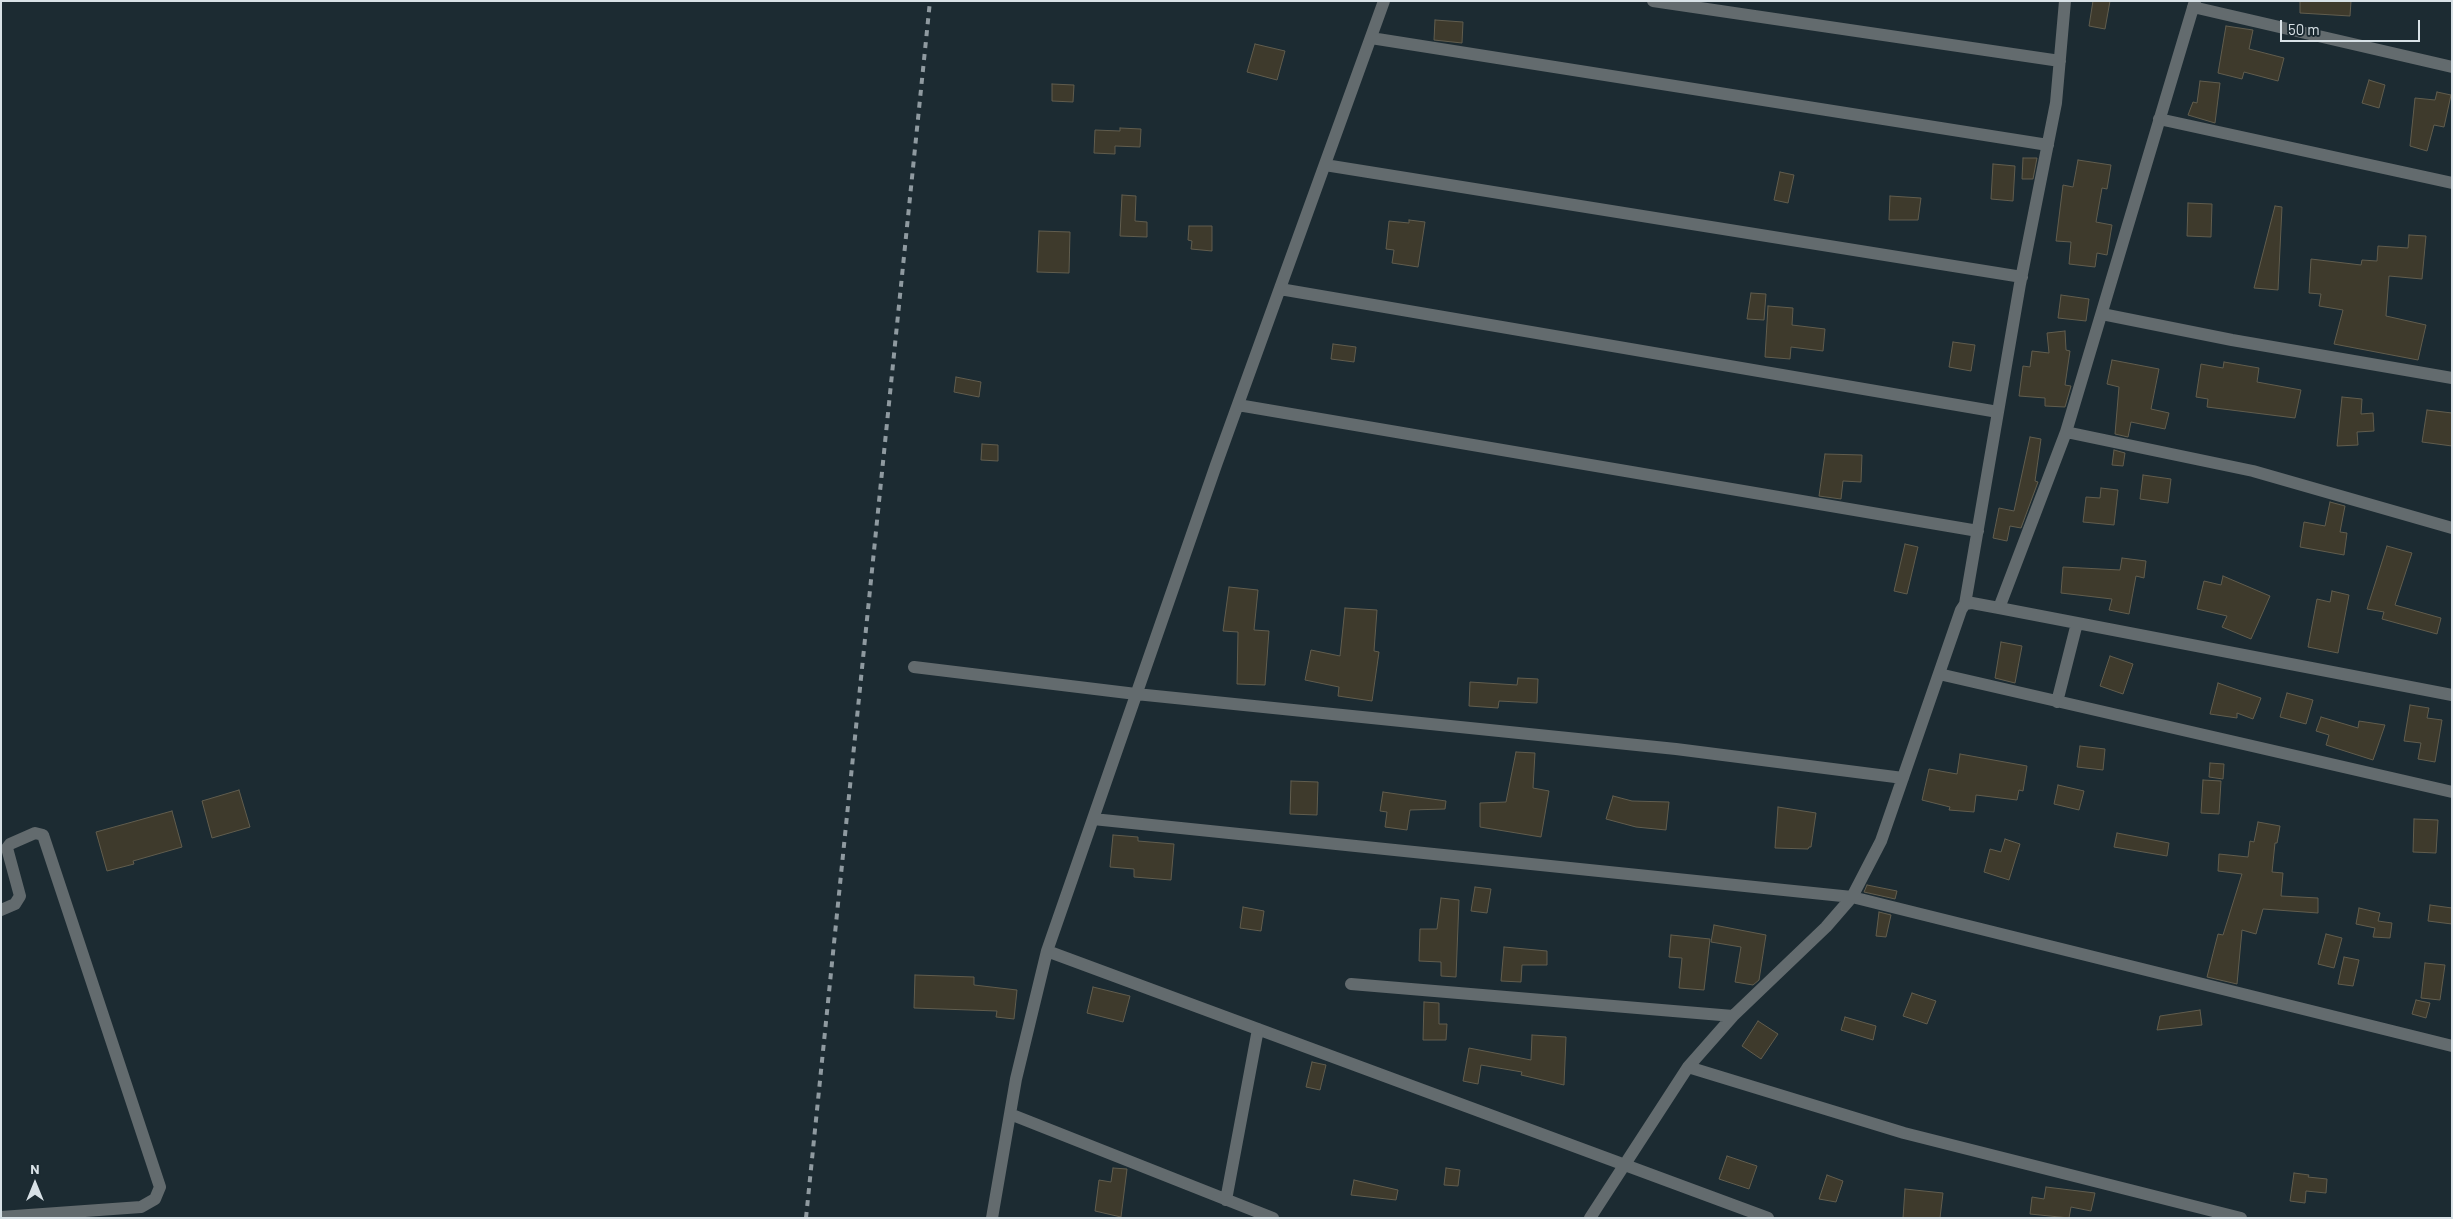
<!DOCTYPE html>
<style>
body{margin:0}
#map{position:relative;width:2453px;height:1219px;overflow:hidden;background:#1c2b32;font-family:Barlow,sans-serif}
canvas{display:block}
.frame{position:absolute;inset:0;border:2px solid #d8e1e6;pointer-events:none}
.north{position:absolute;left:10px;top:1159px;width:50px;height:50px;-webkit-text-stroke:4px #1c2b32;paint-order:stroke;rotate:0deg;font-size:14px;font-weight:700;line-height:20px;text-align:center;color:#d8e1e6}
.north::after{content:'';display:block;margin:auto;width:18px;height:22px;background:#d8e1e6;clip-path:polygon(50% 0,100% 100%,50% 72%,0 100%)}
.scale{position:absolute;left:2280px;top:20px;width:140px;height:22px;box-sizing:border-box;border:2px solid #d8e1e6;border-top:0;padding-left:6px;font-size:15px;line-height:18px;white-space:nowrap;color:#d8e1e6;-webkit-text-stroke:4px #1c2b32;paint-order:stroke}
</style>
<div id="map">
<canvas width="2453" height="1219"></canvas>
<div class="frame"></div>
<div class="north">N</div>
<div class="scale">50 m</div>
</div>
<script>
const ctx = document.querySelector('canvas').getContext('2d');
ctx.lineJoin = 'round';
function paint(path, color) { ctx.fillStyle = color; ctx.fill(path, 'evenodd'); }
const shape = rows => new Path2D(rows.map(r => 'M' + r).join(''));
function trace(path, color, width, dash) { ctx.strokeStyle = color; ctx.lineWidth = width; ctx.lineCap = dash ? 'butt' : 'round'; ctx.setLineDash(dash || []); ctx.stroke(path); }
const building = shape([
 [2093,1,2110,1,2105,29,2089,26,2093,1],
 [2300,1,2351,1,2350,16,2300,13,2300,1],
 [1435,20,1463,22,1462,43,1434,40,1435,20],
 [2226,26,2253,30,2249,49,2284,58,2278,81,2244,72,2242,79,2218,73,2226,26],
 [1255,44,1285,51,1277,80,1247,72,1255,44],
 [2369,80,2385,85,2379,108,2362,103,2369,80],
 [2200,81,2220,83,2215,123,2188,115,2193,102,2197,103,2200,81],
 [1052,84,1074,85,1073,102,1052,101,1052,84],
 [2437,92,2451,95,2444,127,2434,125,2427,151,2410,146,2415,98,2435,100,2437,92],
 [1120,128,1141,129,1140,147,1115,146,1115,154,1094,153,1095,130,1120,131,1120,128],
 [2023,158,2037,158,2033,179,2022,179,2023,158],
 [2078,160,2111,165,2107,189,2102,188,2096,222,2112,225,2107,255,2097,253,2095,267,2069,264,2071,242,2056,241,2063,185,2073,187,2078,160],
 [1993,164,2015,166,2013,201,1991,199,1993,164],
 [1780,172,1794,175,1788,203,1774,200,1780,172],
 [1122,195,1136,196,1135,221,1147,222,1147,237,1120,236,1122,195],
 [1890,196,1921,198,1918,220,1889,220,1890,196],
 [2188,203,2212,204,2211,237,2187,236,2188,203],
 [2275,206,2282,207,2278,290,2254,288,2275,206],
 [1409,220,1425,222,1418,267,1392,263,1394,250,1386,249,1389,221,1409,223,1409,220],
 [1189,226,1212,226,1212,251,1191,249,1192,241,1188,240,1189,226],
 [1039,231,1070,232,1069,273,1037,272,1039,231],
 [2409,235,2426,236,2422,279,2389,276,2386,316,2426,325,2418,360,2334,344,2343,310,2319,306,2321,294,2309,293,2311,259,2361,265,2362,260,2377,261,2378,246,2408,248,2409,235],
 [1751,293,1766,294,1764,320,1747,319,1751,293],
 [2061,295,2089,299,2086,321,2058,318,2061,295],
 [1768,306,1793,308,1792,325,1825,329,1823,351,1791,347,1790,359,1765,357,1768,306],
 [2065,331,2066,350,2070,351,2065,385,2071,386,2065,407,2045,406,2045,398,2019,396,2023,366,2030,367,2032,351,2049,353,2047,333,2065,331],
 [1953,342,1975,345,1971,371,1949,367,1953,342],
 [1333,344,1356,347,1354,362,1331,359,1333,344],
 [2112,360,2159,369,2151,409,2169,413,2165,429,2131,422,2128,437,2115,434,2119,387,2107,384,2112,360],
 [2224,362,2259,368,2257,382,2301,390,2295,418,2207,407,2208,399,2196,397,2201,364,2223,368,2224,362],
 [956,377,981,382,979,397,954,392,956,377],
 [2342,397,2362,399,2361,414,2373,413,2374,431,2357,432,2358,445,2337,446,2342,397],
 [2427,410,2452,413,2452,446,2422,442,2427,410],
 [2030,437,2041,439,2035,481,2038,482,2021,528,2010,526,2007,541,1993,538,1999,508,2014,511,2030,437],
 [982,444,998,445,998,461,981,460,982,444],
 [2114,450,2125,453,2123,466,2112,465,2114,450],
 [1825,454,1862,455,1861,482,1843,481,1841,499,1819,496,1825,454],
 [2143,475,2171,479,2168,503,2140,499,2143,475],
 [2101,488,2118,490,2114,525,2083,522,2086,497,2100,498,2101,488],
 [2330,502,2345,506,2340,532,2347,533,2344,555,2300,547,2304,522,2325,526,2330,502],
 [1905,544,1918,547,1907,594,1894,591,1905,544],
 [2387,546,2412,553,2395,605,2441,618,2437,634,2382,619,2384,612,2367,609,2387,546],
 [2122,558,2146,561,2144,578,2136,576,2129,614,2109,610,2112,599,2061,593,2063,567,2120,570,2122,558],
 [2223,576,2270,596,2251,639,2222,627,2227,616,2197,609,2204,581,2221,585,2223,576],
 [1229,587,1258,590,1254,630,1269,631,1265,685,1237,684,1238,632,1223,631,1229,587],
 [2332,591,2349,595,2338,653,2308,647,2317,599,2330,602,2332,591],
 [1345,608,1377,610,1374,651,1379,652,1372,701,1338,696,1339,687,1305,680,1311,650,1340,656,1345,608],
 [2001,642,2022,646,2015,683,1995,678,2001,642],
 [2110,656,2133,664,2123,694,2100,686,2110,656],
 [1518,678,1538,679,1537,703,1499,701,1498,708,1469,706,1470,682,1517,685,1518,678],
 [2218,683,2261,698,2253,719,2237,713,2237,718,2210,714,2218,683],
 [2287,693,2313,700,2306,724,2280,717,2287,693],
 [2410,705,2429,708,2427,718,2442,720,2435,762,2418,759,2421,743,2404,741,2410,705],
 [2321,717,2358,728,2359,721,2385,725,2373,760,2326,745,2329,735,2316,731,2321,717],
 [2080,746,2105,749,2103,770,2077,767,2080,746],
 [1516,752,1535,753,1533,788,1549,791,1541,837,1480,827,1480,803,1506,802,1516,752],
 [1960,754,2027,766,2023,791,2019,790,2017,800,1976,795,1974,812,1949,810,1950,807,1922,800,1929,769,1957,774,1960,754],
 [2210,763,2224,764,2223,779,2209,777,2210,763],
 [2203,780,2221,781,2219,814,2201,813,2203,780],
 [1291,781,1318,782,1317,815,1290,814,1291,781],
 [2058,785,2084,791,2079,810,2054,804,2058,785],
 [239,790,250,827,212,838,202,801,239,790],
 [1383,792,1446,801,1445,809,1410,810,1407,830,1385,827,1387,812,1380,811,1383,792],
 [1613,796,1632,801,1669,802,1666,830,1636,827,1606,819,1613,796],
 [1778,807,1816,813,1811,847,1809,847,1808,849,1775,848,1778,807],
 [172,811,182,847,133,861,134,864,107,871,96,832,172,811],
 [2414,819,2438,820,2436,853,2413,852,2414,819],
 [2258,822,2280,826,2277,843,2275,843,2272,872,2283,873,2281,896,2318,898,2318,913,2263,909,2256,934,2242,930,2237,984,2207,977,2218,934,2223,935,2242,874,2218,871,2219,854,2248,857,2250,841,2254,842,2258,822],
 [2117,833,2169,843,2167,856,2114,847,2117,833],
 [1113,835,1138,837,1138,841,1174,844,1171,880,1134,877,1134,869,1110,867,1113,835],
 [2005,839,2020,844,2009,880,1984,872,1990,849,2001,852,2005,839],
 [1867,885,1897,891,1895,899,1864,892,1867,885],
 [1475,887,1491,889,1487,913,1471,911,1475,887],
 [1441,898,1459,900,1456,977,1441,976,1441,962,1419,961,1420,929,1437,929,1441,898],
 [2430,905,2452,908,2452,924,2428,921,2430,905],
 [1243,907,1264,911,1261,931,1240,928,1243,907],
 [2359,908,2380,913,2378,921,2392,923,2390,938,2373,937,2375,928,2356,924,2359,908],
 [1879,912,1891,915,1886,937,1876,936,1879,912],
 [1714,925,1766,935,1759,980,1753,985,1735,982,1741,947,1711,942,1714,925],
 [2326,934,2342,938,2334,968,2318,964,2326,934],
 [1671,935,1710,939,1704,990,1679,988,1682,958,1669,957,1671,935],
 [1504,947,1547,951,1547,965,1522,965,1521,982,1501,981,1504,947],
 [2344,957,2359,960,2353,986,2338,984,2344,957],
 [2425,963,2445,965,2440,1000,2421,998,2425,963],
 [915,975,974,977,974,985,1017,990,1014,1019,996,1017,997,1011,914,1008,915,975],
 [1093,987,1130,996,1123,1022,1087,1013,1093,987],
 [1912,993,1936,1001,1927,1024,1903,1016,1912,993],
 [2416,1000,2430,1003,2426,1018,2412,1014,2416,1000],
 [1424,1002,1439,1003,1439,1024,1447,1024,1446,1040,1423,1040,1424,1002],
 [2200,1010,2202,1025,2157,1030,2160,1016,2200,1010],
 [1845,1017,1876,1026,1873,1040,1841,1030,1845,1017],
 [1758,1021,1778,1034,1761,1059,1742,1046,1758,1021],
 [1532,1035,1566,1037,1564,1085,1521,1075,1522,1072,1481,1065,1478,1084,1463,1081,1469,1048,1531,1060,1532,1035],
 [1312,1062,1326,1065,1320,1090,1306,1087,1312,1062],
 [1727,1156,1757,1166,1749,1189,1719,1179,1727,1156],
 [1113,1168,1127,1169,1121,1217,1095,1211,1099,1180,1111,1182,1113,1168],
 [1446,1168,1460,1170,1458,1186,1444,1185,1446,1168],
 [2294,1173,2309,1175,2308,1177,2327,1179,2326,1193,2306,1191,2305,1203,2290,1201,2294,1173],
 [1827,1175,1843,1181,1836,1202,1819,1199,1827,1175],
 [1354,1180,1398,1190,1396,1200,1351,1195,1354,1180],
 [2046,1187,2095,1193,2091,1211,2071,1207,2069,1218,2030,1214,2032,1197,2044,1199,2046,1187],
 [1905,1189,1943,1193,1940,1218,1903,1218,1905,1189]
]);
const minor = shape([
 [1653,1,2060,61],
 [2193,7,2452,67],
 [1371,38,2048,145],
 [2159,119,2452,183],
 [1325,165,2022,277],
 [1280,289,1998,412],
 [2102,314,2232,340,2452,378],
 [1238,405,1978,531],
 [2066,432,2253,471,2452,528],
 [1965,604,1972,603,1999,608,2452,695],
 [1999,608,2066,432,2195,1],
 [914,667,1136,694,1676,749,1903,778],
 [1939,674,2452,792],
 [2057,702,2077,623],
 [1093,819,1852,897,2452,1046],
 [1,910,15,904,20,896,7,848,10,844,35,833,43,835,160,1187,155,1199,141,1207,1,1217],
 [1047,951,1768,1218],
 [1351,984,1733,1016],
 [1688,1067,1904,1133,2241,1218],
 [1010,1114,1273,1218],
 [1226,1200,1258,1029],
 [992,1218,1016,1079,1047,951,1216,465,1384,1],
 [1590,1218,1688,1067,1733,1016,1826,927,1852,897,1881,841,1961,610,1965,604,2020,284,2056,103,2065,1]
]);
const rail = shape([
 [806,1218,930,1]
]);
paint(building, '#3e3a2c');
trace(building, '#615d4e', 1);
trace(minor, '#636b6e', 12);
trace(rail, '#8f9aa0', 4, [6, 6]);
</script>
